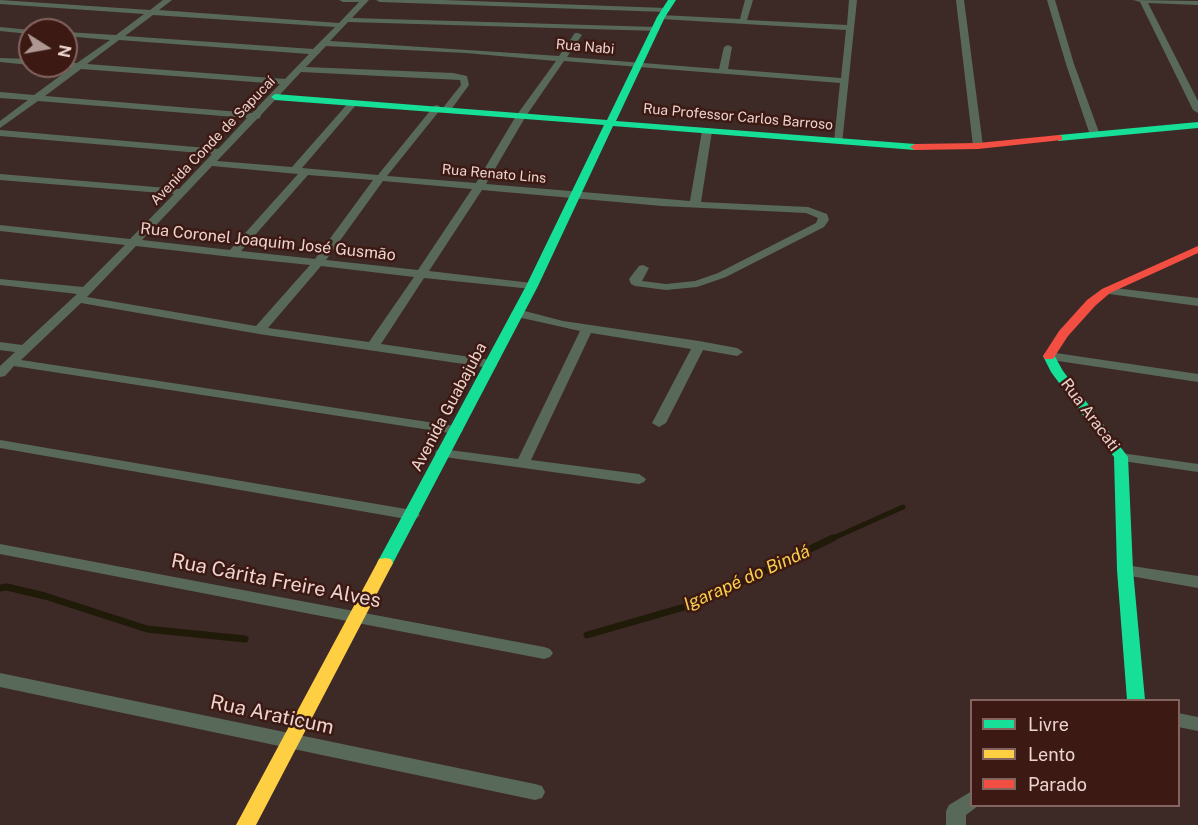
<!DOCTYPE html>
<meta charset="utf-8">
<style>
body{margin:0}
#map{position:relative;width:1198px;height:825px;overflow:hidden;background:#3d2a27;font-family:"Public Sans",sans-serif}
canvas{display:block}
.legend{position:absolute;left:970px;top:699px;width:210px;height:108px;box-sizing:border-box;background:#3c1a13;border:2px solid #83645e;margin:0;padding:8px 10px;list-style:none;font-size:18px;color:#edd4cf}
.legend li{display:flex;align-items:center;gap:12px;height:30px}
.legend b{width:30px;border:2px solid #83645e}
.north{position:absolute;left:18px;top:18px;width:60px;height:60px;box-sizing:border-box;background:#3c1a13;border:2px solid #83645e;border-radius:50%;rotate:101deg;font-size:16px;font-weight:700;line-height:24px;text-align:center;color:#edd4cf}
.north::after{content:'';display:block;margin:auto;width:21px;height:27px;background:#af9894;clip-path:polygon(50% 0,100% 100%,50% 72%,0 100%)}
</style>
<div id="map">
<canvas width="1198" height="825"></canvas>
<ul class="legend">
<li><b style="height:8px;background:#16e098"></b>Livre</li>
<li><b style="height:8px;background:#ffcf43"></b>Lento</li>
<li><b style="height:8px;background:#f24e42"></b>Parado</li>
</ul>
<div class="north">N</div>
</div>
<script>
const ctx = document.querySelector('canvas').getContext('2d');
ctx.lineJoin = 'round';
const shape = rows => new Path2D(rows.map(r => 'M' + r).join(''));
function trace(path, color, width, dash) { ctx.strokeStyle = color; ctx.lineWidth = width; ctx.lineCap = dash ? 'butt' : 'round'; ctx.setLineDash(dash || []); ctx.stroke(path); }
function paint(path, color) { ctx.fillStyle = color; ctx.fill(path, 'evenodd'); }
function label(font, color, halo, rows, align = 'center') {
  ctx.font = font + ' "Public Sans",sans-serif'; ctx.lineWidth = 5; ctx.setLineDash([]); ctx.textBaseline = 'middle'; ctx.strokeStyle = halo; ctx.fillStyle = color; for (const [text, x, y, turn = 0] of rows) {
    ctx.save(); ctx.translate(x, y); ctx.rotate((+turn || 0) * Math.PI / 180); ctx.textAlign = isNaN(turn) ? turn : align; if (halo) ctx.strokeText(text, 0, 0); ctx.fillText(text, 0, 0); ctx.restore();
  }
}
const streamFar1 = shape([
 [829,540,903,507]
]);
const stream = shape([
 [0,588,7,587,45,596,147,629,245,639],
 [587,635,695,604,833,538]
]);
const street = shape([
 [0,0,150,10,163,0,172,0,159,10,339,23,359,2,343,2,339,0,369,0,352,18,656,27,659,27,659,31,348,22,330,41,559,56,575,33,578,33,582,35,567,57,719,69,724,47,728,45,732,47,728,69,841,78,846,30,661,19,657,17,661,15,740,19,745,0,753,0,747,20,847,25,849,0,857,0,842,144,834,142,840,83,564,61,526,116,486,184,690,201,702,131,707,128,712,131,701,202,808,207,827,214,829,220,824,227,726,277,697,287,666,290,635,286,631,284,629,279,639,266,643,265,649,268,642,281,666,284,695,281,718,273,816,223,818,218,806,213,662,206,482,190,429,271,532,283,538,286,532,289,424,278,381,344,491,360,497,364,496,367,491,368,259,334,81,303,21,360,461,427,463,430,461,433,456,434,14,366,5,376,0,377,0,366,15,352,0,350,0,342,22,345,77,294,0,285,0,279,83,287,125,245,0,231,0,225,130,239,174,194,0,180,0,174,179,189,212,154,0,136,0,130,218,149,247,118,38,101,0,128,0,121,28,100,0,98,0,92,34,95,71,68,63,67,66,66,66,62,77,63,110,40,66,36,66,32,116,35,144,14,0,4,0,0],
 [153,15,335,27,313,49,125,36,153,15],
 [119,40,309,54,285,79,87,64,119,40],
 [326,46,466,53,556,61,516,116,476,183,387,176,440,110,442,108,437,105,434,106,378,175,302,168,356,105,357,103,353,100,350,101,292,167,217,161,257,119,260,118,261,115,301,72,460,80,461,85,442,109,447,112,450,111,469,85,467,76,453,73,306,67,326,46],
 [81,69,280,84,252,113,45,96,81,69],
 [212,166,298,174,230,250,142,240,212,166],
 [308,175,373,180,315,259,241,251,308,175],
 [383,181,472,189,418,270,326,260,383,181],
 [136,246,232,257,310,265,256,326,87,297,136,246],
 [321,266,414,277,369,342,268,328,321,266],
 [376,0,444,0,666,8,670,10,666,12,380,2,376,0],
 [956,0,964,0,983,146,978,149,973,146,956,0],
 [1047,0,1055,0,1074,64,1100,135,1098,137,1090,135,1066,64,1047,0],
 [1133,0,1198,1,1198,5,1148,3,1198,101,1198,113,1193,110,1140,2,1133,0],
 [0,27,30,30,31,30,30,34,0,31,0,27],
 [0,58,30,59,30,65,0,62,0,58],
 [1106,287,1198,298,1198,306,1102,293,1100,291,1106,287],
 [517,309,563,321,699,341,737,348,743,352,737,356,703,350,666,423,659,427,652,423,691,349,591,333,531,460,639,474,646,479,644,482,639,484,437,456,435,453,437,450,442,449,518,459,580,331,513,316,511,313,517,309],
 [1049,352,1198,374,1198,382,1045,359,1043,356,1045,353,1049,352],
 [0,440,412,510,417,512,420,515,417,518,412,520,0,448,0,440],
 [1121,453,1198,464,1198,472,1116,460,1114,457,1121,453],
 [0,544,544,647,550,649,553,653,550,657,544,659,0,554,0,544],
 [1125,565,1198,576,1198,588,1119,574,1117,570,1119,566,1125,565],
 [0,673,535,784,542,786,545,792,542,798,535,800,0,687,0,673],
 [1178,713,1198,717,1198,731,1178,727,1178,713],
 [972,791,972,806,978,806,966,815,966,825,946,825,946,811,949,805,972,791]
]);
const fast = shape([
 [668,0,676,0,665,17,616,121,915,144,920,147,915,150,613,126,538,286,393,563,391,567,385,568,379,567,377,563,526,286,604,125,275,100,271,97,275,94,607,120,657,17,668,0],
 [1198,122,1198,128,1059,141,1054,138,1059,135,1198,122],
 [1049,352,1053,353,1063,371,1128,457,1133,570,1145,700,1127,700,1117,570,1114,457,1051,372,1043,356,1049,352]
]);
const slow = shape([
 [385,558,391,559,393,563,256,825,236,825,377,563,379,559,385,558]
]);
const jam = shape([
 [1059,135,1062,136,1062,140,978,149,915,150,910,147,915,144,978,143,1059,135],
 [1198,246,1198,253,1110,293,1095,306,1068,336,1053,359,1045,359,1043,356,1059,331,1087,300,1102,289,1198,246]
]);
const farStreetnames = [
 ["Rua Nabi",585,47,5],
 ["Rua Professor Carlos Barroso",738,117,5],
 ["Avenida Conde de Sapucaí",213,141,-46],
 ["Rua Renato Lins",494,174,5]
];
const streetNames = [
 ["Rua Coronel Joaquim José Gusmão",268,242,6],
 ["Avenida Guabajuba",449,407,-62],
 ["Rua Aracati",1090,415,53]
];
const waterNames = [
 ["Igarapé do Bindá",747,578,-24]
];
const nearStreetnames = [
 ["Rua Cárita Freire Alves",276,581,11],
 ["Rua Araticum",272,715,12]
];
trace(streamFar1, '#201a09', 5);
trace(stream, '#201a09', 7);
paint(street, '#58695a');
paint(fast, '#16e098');
paint(slow, '#ffcf43');
paint(jam, '#f24e42');
label('14px', '#edd4cf', '#3c1a13', farStreetnames);
label('16px', '#edd4cf', '#3c1a13', streetNames);
label('italic 18px', '#f9d04c', '#3c1a13', waterNames);
label('20px', '#edd4cf', '#3c1a13', nearStreetnames);
</script>
